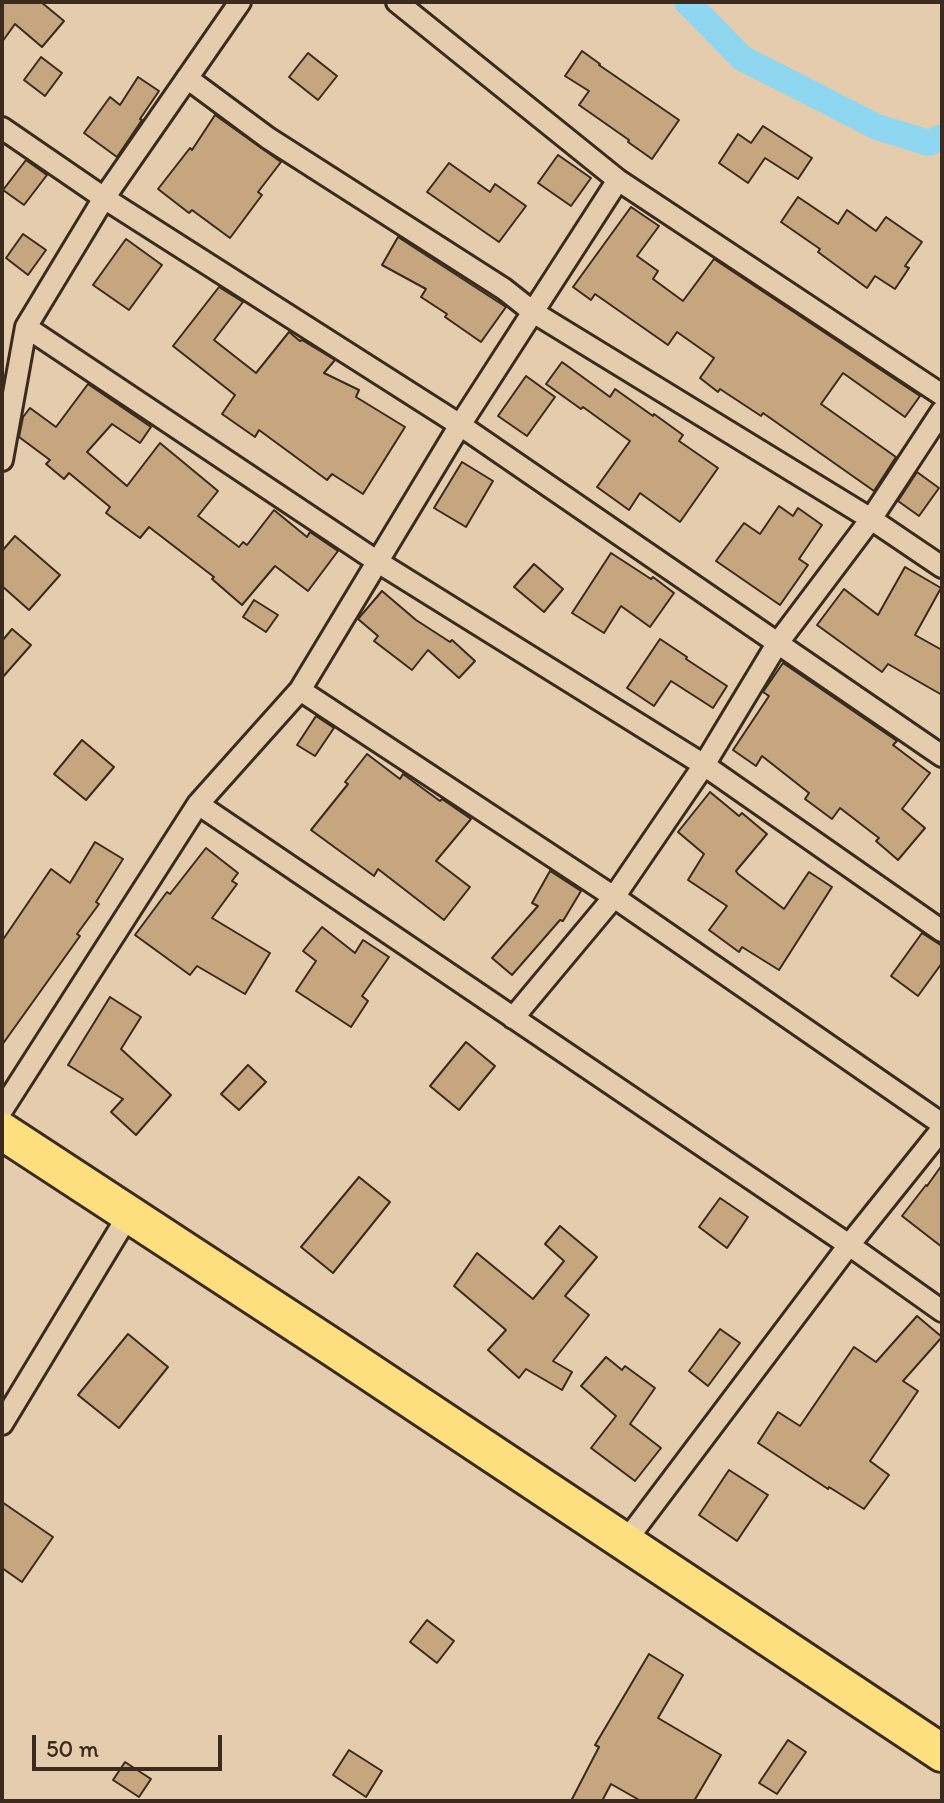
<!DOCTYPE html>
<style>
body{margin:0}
#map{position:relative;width:944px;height:1803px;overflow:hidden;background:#e4ccac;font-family:Itim,sans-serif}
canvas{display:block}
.frame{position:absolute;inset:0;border:4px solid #3b2a1e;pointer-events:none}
.scale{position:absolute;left:32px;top:1735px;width:190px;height:36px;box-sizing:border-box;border:4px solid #3b2a1e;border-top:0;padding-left:10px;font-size:24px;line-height:28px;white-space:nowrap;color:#3b2a1e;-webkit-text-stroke:6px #e4ccac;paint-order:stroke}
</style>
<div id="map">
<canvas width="944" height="1803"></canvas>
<div class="frame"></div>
<div class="scale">50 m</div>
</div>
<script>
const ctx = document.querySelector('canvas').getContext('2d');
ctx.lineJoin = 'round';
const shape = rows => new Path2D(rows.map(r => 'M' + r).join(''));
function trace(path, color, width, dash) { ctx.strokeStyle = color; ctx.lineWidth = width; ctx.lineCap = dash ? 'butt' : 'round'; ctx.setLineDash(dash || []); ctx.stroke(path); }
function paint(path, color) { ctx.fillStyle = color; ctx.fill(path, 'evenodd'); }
const canal = shape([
 [687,2,742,58,877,127,929,143,942,137]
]);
const building = shape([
 [2,2,41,2,64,21,42,47,15,24,2,42,2,2],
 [582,51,600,64,599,65,679,120,652,159,628,142,629,140,579,105,589,91,565,76,582,51],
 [308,53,337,76,318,100,289,77,308,53],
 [41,57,62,73,45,96,24,80,41,57],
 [138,77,159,91,140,119,142,120,117,157,84,133,110,97,120,105,138,77],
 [215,115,281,162,258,192,262,195,230,238,192,210,189,213,158,189,190,148,192,150,215,115],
 [763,126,812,158,798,179,765,158,748,183,719,163,738,134,751,143,763,126],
 [558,155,591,178,571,206,538,183,558,155],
 [26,160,47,175,24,205,3,190,26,160],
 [449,163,490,192,495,184,526,206,499,242,427,192,449,163],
 [798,197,838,224,847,210,876,231,886,217,922,242,905,266,909,268,895,289,875,276,867,288,818,252,820,249,781,222,798,197],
 [631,207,659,226,637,256,658,271,653,279,683,301,714,259,920,396,905,417,843,373,821,404,896,457,874,491,763,413,761,416,720,389,718,392,700,378,714,358,677,332,668,345,595,294,591,300,573,287,631,207],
 [23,234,46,250,28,275,6,258,23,234],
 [398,237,506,307,481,342,445,317,447,314,421,297,426,289,382,265,398,237],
 [126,239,162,265,129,310,93,285,126,239],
 [219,287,243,302,214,340,256,373,289,332,300,341,302,340,335,360,324,373,359,390,356,397,405,427,363,494,332,474,327,480,259,430,255,437,222,414,235,395,173,346,219,287],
 [562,362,610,397,615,389,653,416,654,414,683,435,679,441,718,468,680,522,640,493,629,510,597,487,630,441,583,407,581,409,546,384,562,362],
 [526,376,555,397,527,436,498,416,526,376],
 [88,384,151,427,140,443,112,424,87,452,127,486,160,443,218,491,198,516,239,547,243,542,247,545,274,510,307,537,310,532,338,551,308,591,275,566,242,605,212,579,214,577,149,527,140,538,106,513,110,507,69,473,64,479,46,464,50,460,19,437,23,417,30,408,56,427,88,384],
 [462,462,493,481,466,527,434,508,462,462],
 [917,472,939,488,919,516,898,501,917,472],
 [779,506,793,516,798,508,822,525,799,559,808,565,780,605,716,561,744,523,760,534,779,506],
 [15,536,60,575,29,610,2,586,2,551,15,536],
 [611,553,651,579,653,577,674,593,650,627,621,606,604,633,572,613,611,553],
 [534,564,563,589,544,612,514,587,534,564],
 [905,567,941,588,915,635,942,650,942,695,888,664,882,672,817,625,844,589,878,615,905,567],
 [382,591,416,620,450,642,452,640,475,661,459,678,428,650,412,670,374,641,378,636,358,619,382,591],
 [254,600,278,615,266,632,243,617,254,600],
 [12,629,31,645,2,678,2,641,12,629],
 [660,639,687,657,686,659,727,686,713,708,671,681,654,706,627,688,660,639],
 [783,663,897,741,893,745,930,773,902,809,925,828,898,860,876,841,879,838,840,808,832,819,805,799,809,793,762,756,756,766,733,750,769,696,763,692,783,663],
 [316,716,334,728,315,756,297,745,316,716],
 [82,740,114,767,86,800,54,774,82,740],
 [367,754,400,779,403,774,440,801,442,799,471,819,436,861,470,887,444,920,378,869,374,876,311,830,348,784,345,782,367,754],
 [710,792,739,816,742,813,767,834,736,871,738,874,784,909,809,872,832,887,779,970,742,947,739,952,709,930,727,906,688,880,704,854,678,832,710,792],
 [95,842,123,859,96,902,99,904,77,934,80,936,2,1045,2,941,51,869,70,883,95,842],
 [206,848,238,873,232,881,237,884,212,918,270,953,245,994,197,966,190,975,135,935,167,892,170,894,206,848],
 [550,871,581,891,563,921,560,920,512,975,492,958,538,906,532,903,550,871],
 [322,927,355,953,363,940,389,957,362,996,368,1001,351,1027,296,991,316,961,303,951,322,927],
 [922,933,942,946,942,963,918,996,891,976,922,933],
 [110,997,141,1017,121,1049,171,1095,136,1135,111,1112,123,1099,68,1065,110,997],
 [466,1042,495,1066,459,1110,430,1086,466,1042],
 [248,1065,266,1082,239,1110,221,1094,248,1065],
 [942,1165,942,1247,902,1216,926,1185,927,1186,942,1165],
 [359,1177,390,1202,333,1273,301,1247,359,1177],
 [720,1198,748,1217,727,1248,699,1227,720,1198],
 [560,1226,597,1257,565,1296,589,1315,553,1361,572,1372,562,1390,526,1369,519,1378,488,1350,506,1330,454,1286,477,1253,533,1299,564,1261,545,1244,560,1226],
 [917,1316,942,1337,903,1381,918,1391,870,1461,889,1475,864,1509,829,1487,828,1489,758,1443,778,1412,800,1426,854,1347,876,1362,917,1316],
 [720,1329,740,1343,708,1386,689,1371,720,1329],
 [128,1334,168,1367,119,1428,78,1395,128,1334],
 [606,1357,622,1370,625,1366,655,1388,630,1424,661,1448,635,1481,591,1448,616,1416,581,1386,606,1357],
 [729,1470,768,1495,737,1541,699,1515,729,1470],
 [2,1502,53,1537,22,1582,2,1568,2,1502],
 [427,1620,454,1641,437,1663,410,1642,427,1620],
 [649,1654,683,1675,658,1718,721,1755,694,1801,641,1801,611,1784,602,1801,571,1801,599,1747,595,1745,649,1654],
 [788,1740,806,1752,777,1794,759,1783,788,1740],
 [349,1750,382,1771,366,1797,333,1775,349,1750],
 [125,1762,151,1779,139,1797,113,1780,125,1762]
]);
const street = shape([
 [397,2,618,180,942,395],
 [187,78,268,138,504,289,533,312,871,519,942,567],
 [2,128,104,198,460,425,942,756],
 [26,327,378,562,704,765,942,931],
 [2,460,26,327,104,198,240,2],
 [300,690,614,897,942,1124],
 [198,804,849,1245,942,1311],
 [513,1018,614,897,704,765,777,644,871,519,942,411],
 [2,1110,198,804,300,690,460,425,618,180],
 [2,1424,129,1214],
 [625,1542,849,1245,942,1129]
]);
const highway = shape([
 [2,1131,335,1349,942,1753]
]);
trace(canal, '#8fd6f1', 26);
paint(building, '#c5a67e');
trace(building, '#3b2a1e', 2);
trace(street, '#3b2a1e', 26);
trace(highway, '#3b2a1e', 42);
trace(street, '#e4ccac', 20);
trace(highway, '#fedf80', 36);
</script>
